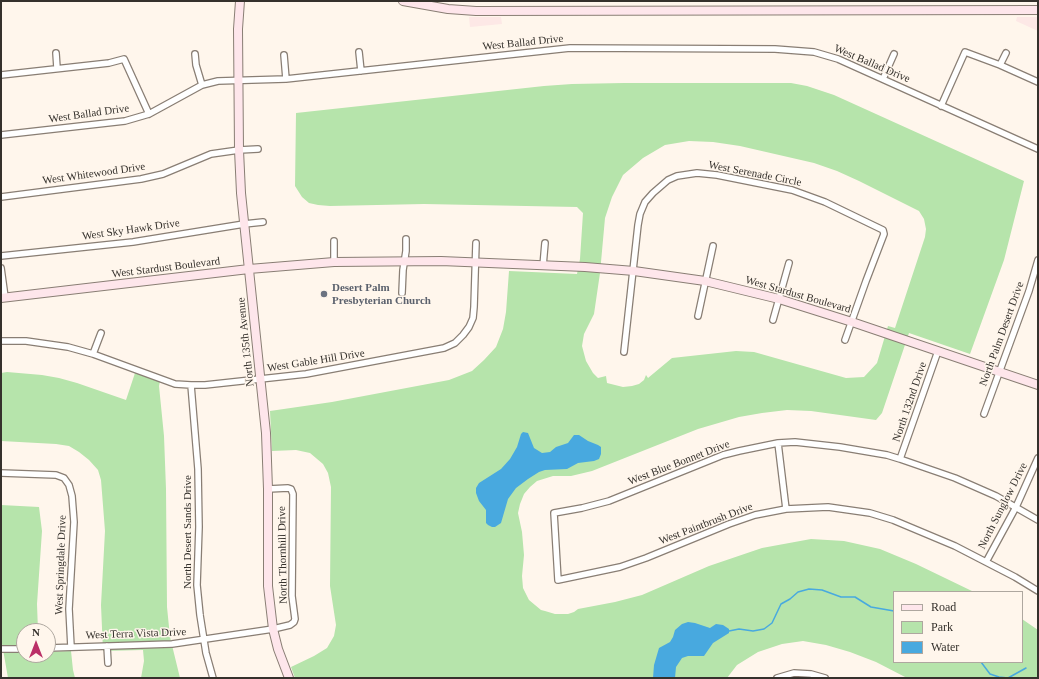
<!DOCTYPE html>
<style>
body{margin:0}
#map{position:relative;width:1039px;height:679px;overflow:hidden;background:#fff6ec;font-family:Georgia,serif}
canvas{display:block}
.frame{position:absolute;inset:0;border:2px solid #35312c;pointer-events:none}
.legend{position:absolute;left:893px;top:591px;width:130px;height:72px;box-sizing:border-box;background:#fff6ec;border:1px solid #aea79f;margin:0;padding:5px 7px;list-style:none;font-size:12px;color:#35312c}
.legend li{display:flex;align-items:center;gap:8px;height:20px}
.legend b{width:20px;border:1px solid #aea79f}
.north{position:absolute;left:16px;top:623px;width:40px;height:40px;box-sizing:border-box;background:#fff6ec;border:1px solid #aea79f;border-radius:50%;rotate:0deg;font-size:11px;font-weight:700;line-height:16px;text-align:center;color:#35312c}
.north::after{content:'';display:block;margin:auto;width:14px;height:18px;background:#bb2f67;clip-path:polygon(50% 0,100% 100%,50% 72%,0 100%)}
</style>
<div id="map">
<canvas width="1039" height="679"></canvas>
<div class="frame"></div>
<ul class="legend">
<li><b style="height:5px;background:#fee6eb"></b>Road</li>
<li><b style="height:11px;background:#b6e4ab"></b>Park</li>
<li><b style="height:11px;background:#48a9df"></b>Water</li>
</ul>
<div class="north">N</div>
</div>
<script>
const ctx = document.querySelector('canvas').getContext('2d');
ctx.lineJoin = 'round';
function paint(path, color) { ctx.fillStyle = color; ctx.fill(path, 'evenodd'); }
const shape = rows => new Path2D(rows.map(r => 'M' + r).join(''));
function trace(path, color, width, dash) { ctx.strokeStyle = color; ctx.lineWidth = width; ctx.lineCap = dash ? 'butt' : 'round'; ctx.setLineDash(dash || []); ctx.stroke(path); }
function label(font, color, halo, rows, align = 'center') {
  ctx.font = font + ' Georgia,serif'; ctx.lineWidth = 3; ctx.setLineDash([]); ctx.textBaseline = 'middle'; ctx.strokeStyle = halo; ctx.fillStyle = color; for (const [text, x, y, turn = 0] of rows) {
    ctx.save(); ctx.translate(x, y); ctx.rotate((+turn || 0) * Math.PI / 180); ctx.textAlign = isNaN(turn) ? turn : align; if (halo) ctx.strokeText(text, 0, 0); ctx.fillText(text, 0, 0); ctx.restore();
  }
}
const industrial = shape([
 [469,17,501,17,502,24,470,27],
 [1017,17,1038,17,1038,31,1016,21]
]);
const green = shape([
 [624,83,791,83,807,86,834,95,1024,181,1004,260,970,354,909,333,882,413,876,420,811,411,787,410,762,413,739,417,698,429,592,471,571,476,553,476,537,481,530,487,524,494,520,504,518,513,522,532,524,555,522,576,523,588,529,600,541,610,545,611,555,614,568,614,574,612,578,609,615,602,642,595,709,566,762,548,811,539,844,541,880,549,916,564,974,592,894,592,894,662,1022,662,1022,619,1038,630,1038,678,907,678,876,662,850,652,826,645,803,641,782,644,758,652,737,665,727,678,295,678,291,667,314,656,327,648,334,636,336,625,330,586,331,487,328,473,323,464,310,453,296,450,272,451,270,411,332,402,449,380,472,371,484,360,496,347,503,329,506,312,509,271,577,274,580,259,583,213,577,207,424,204,330,206,318,205,309,203,302,197,295,186,296,113,544,86,572,84],
 [689,141,713,142,740,146,814,163,837,171,859,181,919,211,924,219,926,229,925,237,895,328,888,326,877,363,864,377,846,378,754,352,736,351,672,358,648,378,646,375,644,380,639,384,632,386,623,387,607,383,606,376,598,378,593,373,586,361,582,346,584,334,594,314,600,273,605,218,612,197,623,175,643,158,665,145],
 [7,372,42,375,59,378,77,383,126,400,135,373,160,381,159,386,164,436,166,489,167,607,170,637,180,678,141,678,144,661,143,650,103,651,101,605,105,531,101,480,98,470,89,460,79,452,69,446,56,444,1,441,1,373],
 [1,505,39,507,42,531,37,604,38,631,24,631,24,655,48,655,48,652,71,651,73,670,75,678,8,678,1,638]
]);
const water = shape([
 [523,432,528,433,534,448,542,453,550,452,556,447,568,443,574,435,579,435,588,441,598,445,601,447,601,454,599,459,594,461,578,463,567,469,545,470,539,472,528,479,516,488,508,499,501,523,495,527,492,527,488,525,486,523,486,510,479,501,476,493,476,488,479,483,501,469,510,459,517,447,521,434],
 [688,622,695,623,710,628,716,624,723,625,729,629,729,633,713,643,704,656,688,656,682,658,676,667,675,678,653,678,654,665,659,648,670,642,673,637,675,630,682,624]
]);
const stream = shape([
 [729,631,739,629,753,631,764,629,772,623,781,604,790,599,798,592,809,589,822,590,841,597,855,597,871,607,894,611],
 [981,662,990,674,999,677,1008,678,1026,668]
]);
const street = shape([
 [359,52,361,71],
 [56,53,57,68],
 [195,54,196,65,202,85],
 [284,55,286,79],
 [1000,65,1006,53],
 [1,75,109,63,124,59,149,114],
 [883,79,894,54],
 [941,106,965,52,1000,65,1038,82],
 [1,135,125,121,149,114,202,85,218,81,286,79,570,48,775,49,814,52,838,59,1038,149],
 [1,197,141,179,163,174,211,154,239,150,258,149],
 [1,256,133,242,244,224,263,222],
 [334,262,334,241],
 [543,266,545,243],
 [1,268,5,297],
 [402,293,403,270,406,251,406,239],
 [698,316,713,246],
 [773,320,789,263],
 [1,341,26,341,68,347,93,354,175,384,191,385,205,385,306,374,444,348,455,343,463,335,469,327,473,318,474,307,476,243],
 [624,352,638,225,640,214,645,202,653,193,668,180,677,176,697,173,717,175,792,190,825,202,883,230,884,234,866,281,845,340],
 [93,354,101,333],
 [191,385,198,469,199,527,197,585,200,615,206,653,213,678],
 [984,414,1029,291,1038,260],
 [778,443,786,509],
 [900,459,938,351],
 [1,473,56,475,64,478,69,485,72,496,74,522,69,609,71,647],
 [1038,520,996,496,955,478,900,459,887,455,840,447,795,442,778,443,739,451,723,455,609,501,582,508,554,513,558,580,620,567,646,558,729,524,755,515,786,509,828,507,870,513,893,520,955,546,1015,577,1038,591],
 [986,562,1016,507,1038,458],
 [107,646,108,663],
 [48,648,172,644,273,629,290,625,294,622,295,619,292,596,293,494,291,489,288,488,268,489],
 [1,649,24,649],
 [777,678,794,673,811,674,825,678]
]);
const secondary = shape([
 [240,1,238,29,239,150,241,193,266,433,268,489,268,586,273,629,278,649,289,678],
 [403,1,448,9,476,11,1038,10],
 [1,298,249,269,334,262,441,261,585,267,634,271,705,281,779,299,852,322,1038,385]
]);
const markers = [
 [324,294,4,"#6b7280"]
];
const streetNames = [
 ["West Ballad Drive",523,43,-6],
 ["West Ballad Drive",872,64,23],
 ["West Ballad Drive",89,114,-8],
 ["West Whitewood Drive",94,174,-8],
 ["West Serenade Circle",755,174,11],
 ["West Sky Hawk Drive",131,230,-8],
 ["West Stardust Boulevard",166,268,-7],
 ["West Stardust Boulevard",798,295,16],
 ["North Palm Desert Drive",1002,334,-70],
 ["North 135th Avenue",246,342,-96],
 ["West Gable Hill Drive",316,361,-9],
 ["North 132nd Drive",910,402,-71],
 ["West Blue Bonnet Drive",679,463,-21],
 ["North Sunglow Drive",1003,506,-63],
 ["West Paintbrush Drive",706,524,-21],
 ["North Desert Sands Drive",188,532,-90],
 ["North Thornhill Drive",283,555,-91],
 ["West Springdale Drive",61,565,-88],
 ["West Terra Vista Drive",136,634,-2]
];
const worshipNames = [
 ["Desert Palm",332,288],
 ["Presbyterian Church",332,301]
];
paint(industrial, '#fde8e6');
paint(green, '#b6e4ab');
paint(water, '#48a9df');
trace(stream, '#48a9df', 1.5);
trace(street, '#897e74', 8);
trace(secondary, '#897e74', 10);
trace(street, '#fff', 5.5);
trace(secondary, '#fee6eb', 8);
for (const [x, y, r, color] of markers) { const dot = new Path2D(); dot.arc(x, y, r, 0, 2 * Math.PI); ctx.fillStyle = color; ctx.fill(dot); trace(dot, '#fff6ec', 1.5); }
label('11px', '#35312c', '#fff6ec', streetNames);
label('bold 11px', '#5b616d', '#fff6ec', worshipNames, 'left');
</script>
